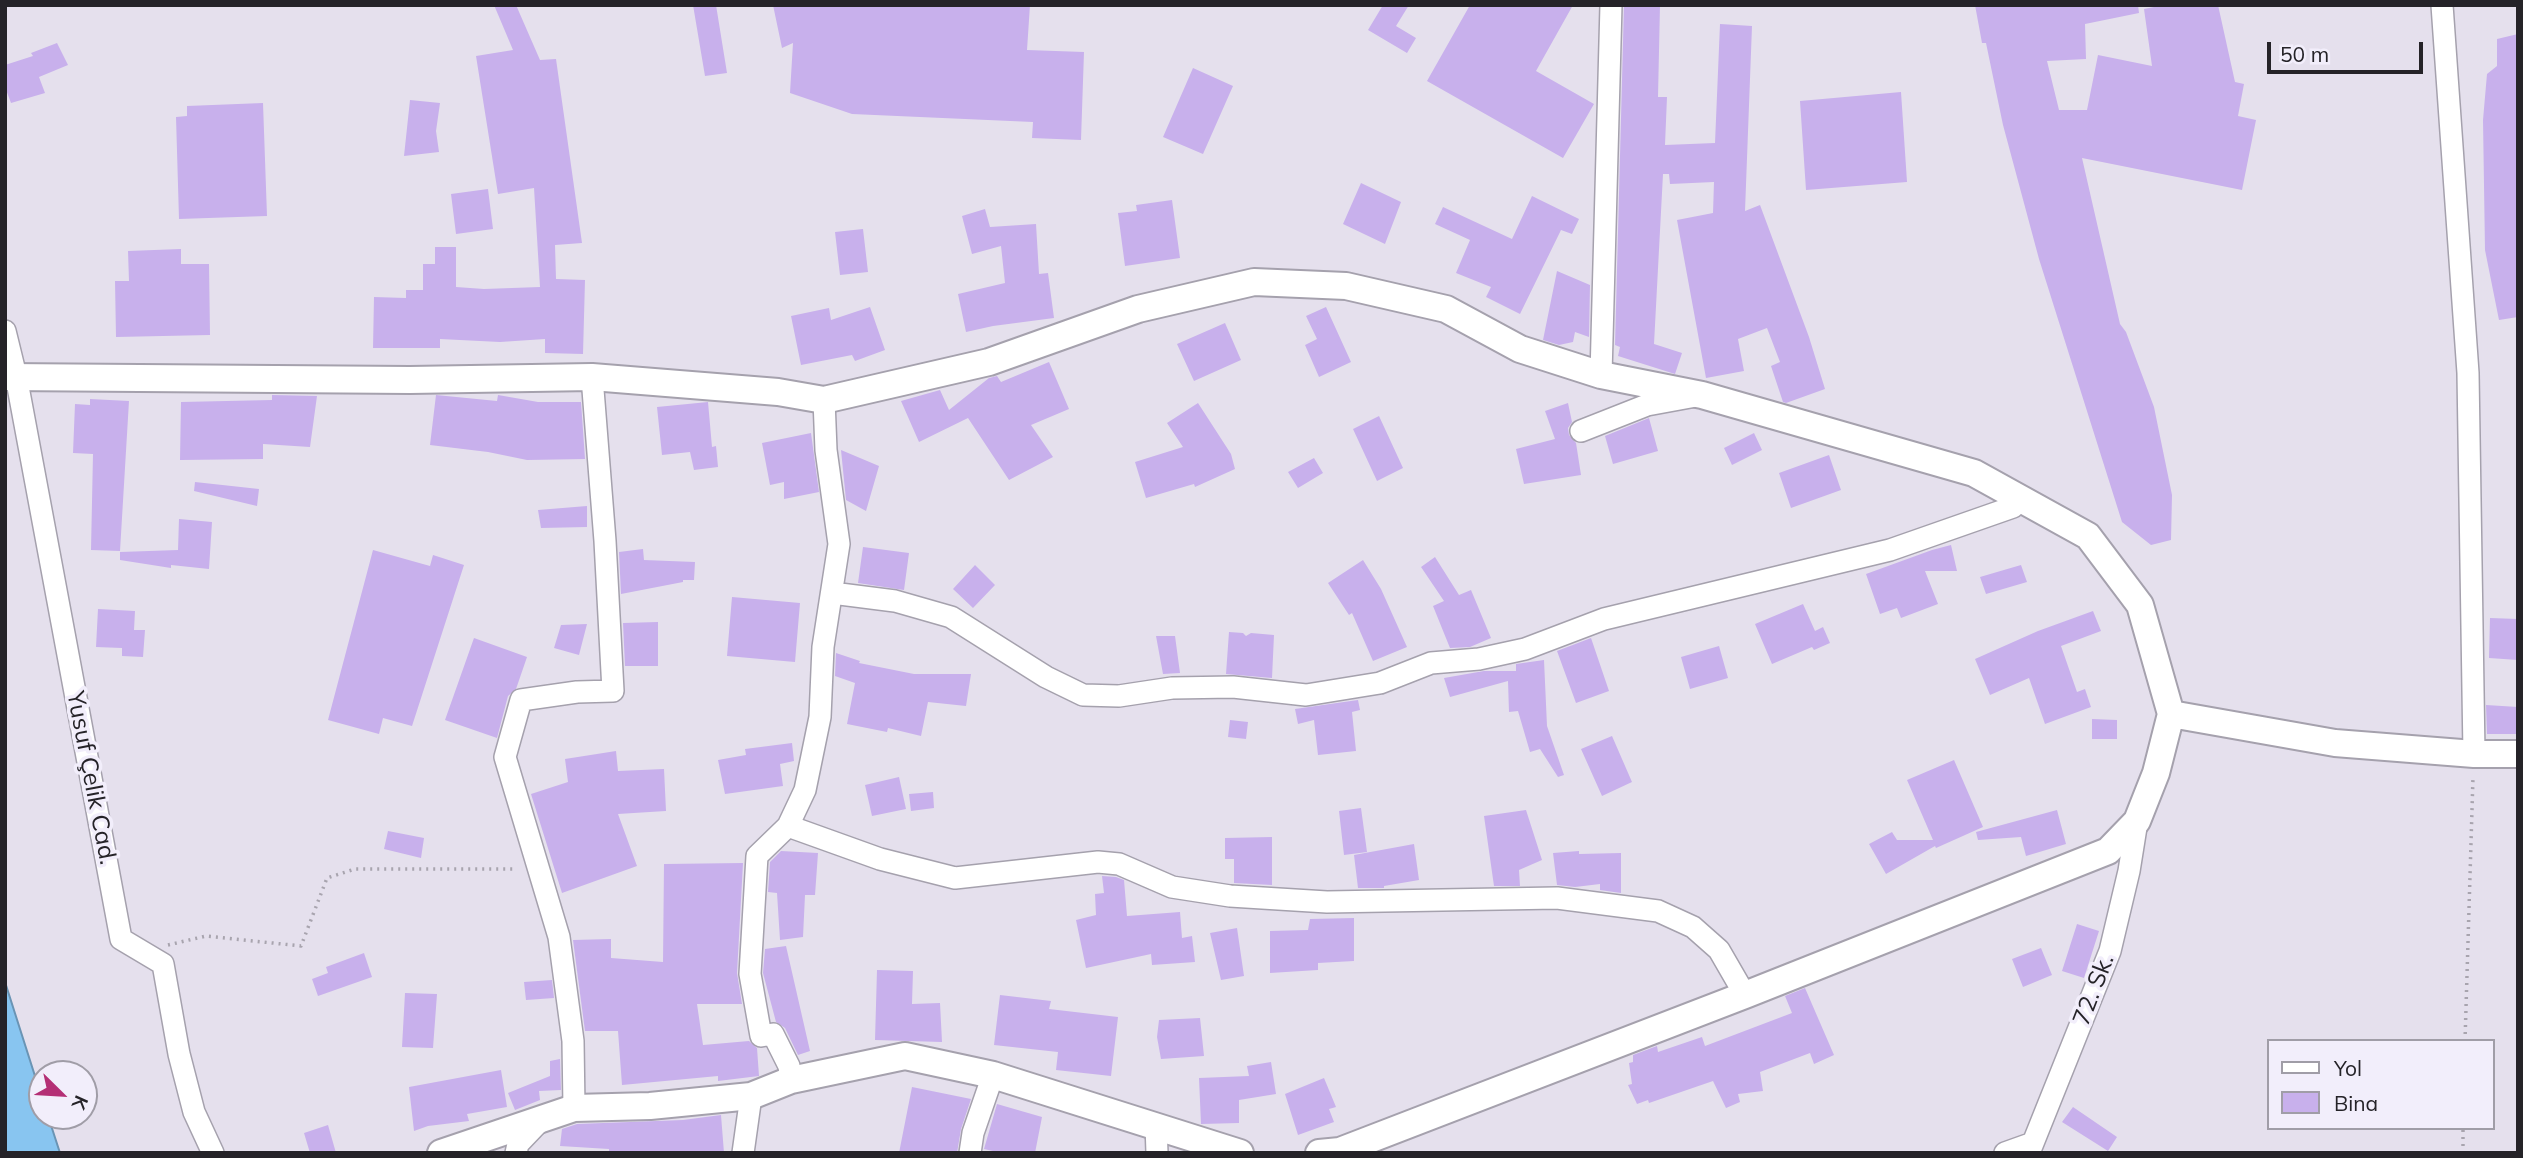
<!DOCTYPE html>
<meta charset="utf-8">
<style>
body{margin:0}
#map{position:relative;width:2523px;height:1158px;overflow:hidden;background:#e5e0ed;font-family:Mulish,sans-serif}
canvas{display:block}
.frame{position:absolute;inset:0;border:7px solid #252328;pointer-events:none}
.legend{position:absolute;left:2267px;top:1039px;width:228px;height:91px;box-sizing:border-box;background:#f2eefb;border:2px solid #a09da7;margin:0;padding:9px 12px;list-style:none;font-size:21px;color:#252328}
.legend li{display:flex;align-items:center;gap:14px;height:35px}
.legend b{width:35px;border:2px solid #a09da7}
.north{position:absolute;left:28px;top:1060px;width:70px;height:70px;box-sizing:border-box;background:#f2eefb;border:2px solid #a09da7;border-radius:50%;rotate:114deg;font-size:19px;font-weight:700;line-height:28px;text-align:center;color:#252328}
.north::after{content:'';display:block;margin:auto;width:24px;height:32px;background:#b42f75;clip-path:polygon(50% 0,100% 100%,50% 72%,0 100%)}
.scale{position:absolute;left:2267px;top:42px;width:156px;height:32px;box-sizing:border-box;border:4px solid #252328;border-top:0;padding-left:9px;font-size:21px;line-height:24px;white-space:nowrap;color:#252328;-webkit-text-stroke:5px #f2eefb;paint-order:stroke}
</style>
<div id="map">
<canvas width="2523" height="1158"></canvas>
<div class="frame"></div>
<ul class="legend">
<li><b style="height:9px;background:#fff"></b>Yol</li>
<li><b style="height:19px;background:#c8b0ec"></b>Bina</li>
</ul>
<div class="north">K</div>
<div class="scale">50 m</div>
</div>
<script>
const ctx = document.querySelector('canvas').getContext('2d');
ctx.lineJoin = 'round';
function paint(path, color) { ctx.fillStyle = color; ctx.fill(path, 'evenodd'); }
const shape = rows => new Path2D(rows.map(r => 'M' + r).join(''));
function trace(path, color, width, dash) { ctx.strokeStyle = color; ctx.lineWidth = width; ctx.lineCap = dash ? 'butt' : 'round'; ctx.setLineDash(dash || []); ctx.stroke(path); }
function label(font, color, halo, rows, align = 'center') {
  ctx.font = font + ' Mulish,sans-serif'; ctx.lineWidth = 7; ctx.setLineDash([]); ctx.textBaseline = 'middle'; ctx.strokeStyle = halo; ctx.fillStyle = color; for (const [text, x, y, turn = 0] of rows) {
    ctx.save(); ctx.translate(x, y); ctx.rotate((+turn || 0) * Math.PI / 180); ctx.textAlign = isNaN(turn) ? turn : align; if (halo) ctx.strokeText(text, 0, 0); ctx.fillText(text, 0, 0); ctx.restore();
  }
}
const water = shape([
 [5,982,42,1098,42,1116,48,1116,60,1153,5,1153,5,982]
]);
const building = shape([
 [494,5,516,5,540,60,556,59,582,243,555,245,556,279,585,280,583,354,545,353,545,339,500,342,440,339,440,348,373,348,374,297,406,298,406,290,423,290,423,264,435,264,435,247,456,247,456,287,484,289,540,287,534,188,498,194,476,56,513,50],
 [693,5,716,5,727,73,705,76],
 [773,5,1030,5,1027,50,1084,52,1081,140,1032,138,1033,122,852,114,790,93,793,43,782,48],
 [1383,5,1409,5,1396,26,1416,38,1407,53,1368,30],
 [1470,5,1573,5,1536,71,1594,104,1563,158,1427,81],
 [1624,5,1660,5,1658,97,1667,97,1665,145,1715,143,1720,24,1752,26,1745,211,1760,205,1809,337,1825,389,1786,403,1783,402,1771,366,1780,362,1767,328,1738,339,1744,371,1706,378,1677,220,1713,213,1714,182,1670,184,1669,174,1663,174,1654,344,1682,353,1675,374,1618,356,1620,347,1615,345],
 [1975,5,2138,5,2139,13,2085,24,2086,59,2047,61,2059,110,2087,110,2098,55,2152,66,2144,9,2164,5,2218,5,2235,82,2244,84,2238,116,2256,120,2242,190,2082,158,2120,324,2126,332,2154,407,2172,495,2171,540,2151,545,2122,522,2039,259,2003,125,1986,43,1982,43],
 [2518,34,2518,317,2499,320,2485,250,2483,120,2487,74,2497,66,2497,39],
 [57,43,68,65,39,77,45,93,11,103,5,87,5,65,33,56,31,53],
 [1193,68,1233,86,1203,154,1163,137],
 [1901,92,1907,182,1806,190,1800,101],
 [410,100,440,103,436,131,439,152,404,156],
 [263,103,267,216,179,219,176,117,187,116,187,106],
 [1361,183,1401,202,1385,244,1343,224],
 [488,189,493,229,456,234,451,194],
 [1532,196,1579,219,1572,234,1561,230,1520,314,1486,297,1491,287,1456,273,1470,240,1435,224,1443,207,1512,239],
 [1172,200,1180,258,1125,266,1118,213,1137,211,1136,205],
 [985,209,990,227,1036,224,1039,274,1048,273,1054,318,993,326,966,332,958,294,1005,283,1001,246,972,254,962,216],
 [863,229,868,272,840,275,835,232],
 [181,249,181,264,209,264,210,335,116,337,115,281,129,281,128,251],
 [1557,271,1590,285,1589,337,1575,332,1573,342,1559,345,1543,340],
 [870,307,885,350,855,361,852,355,801,365,791,316,829,308,831,320],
 [1326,307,1351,362,1319,377,1305,345,1317,339,1306,316],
 [1225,323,1241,360,1194,381,1177,344],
 [1049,362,1069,409,1031,425,1053,457,1009,480,968,418,919,442,901,401,940,390,949,410,989,378,997,376,1001,382],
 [272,395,317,396,310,447,263,444,263,459,180,460,181,402,272,400],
 [436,395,497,401,498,395,538,402,581,402,585,459,527,460,488,452,430,445],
 [90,399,129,401,120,551,91,550,93,454,73,453,75,404,90,405],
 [708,402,712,447,716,446,718,467,694,470,690,452,662,455,657,407],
 [1198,403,1231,454,1235,469,1195,487,1194,484,1146,498,1135,462,1183,447,1167,423],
 [1568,403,1572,422,1568,428,1569,435,1576,443,1581,475,1524,484,1516,449,1555,439,1545,411],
 [1379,416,1403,468,1377,481,1353,429],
 [1649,418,1658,451,1613,464,1605,436],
 [811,433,819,492,784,499,784,482,770,485,762,443],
 [1754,433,1762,450,1732,465,1724,448],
 [841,450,879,466,866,511,846,500],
 [1829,455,1841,490,1791,508,1779,473],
 [1314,458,1323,473,1298,488,1288,472],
 [195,482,259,489,257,506,194,491],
 [587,506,587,527,541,528,538,510],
 [179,519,212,522,209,569,171,565,171,568,120,560,120,552,178,550],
 [1951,545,1957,571,1925,571,1938,604,1901,618,1897,608,1880,614,1866,574,1932,550],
 [863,547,909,553,904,590,858,583],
 [643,549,644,560,695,562,694,580,683,580,683,582,621,594,619,552],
 [373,550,430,566,433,555,464,565,412,726,383,718,379,734,328,720],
 [1435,557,1459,595,1471,590,1491,638,1470,647,1450,648,1433,606,1444,601,1421,567],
 [1363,560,1381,589,1407,647,1373,661,1352,613,1349,615,1328,583],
 [975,565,995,585,973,608,953,589],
 [2021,565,2027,582,1986,594,1980,577],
 [732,597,800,603,795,662,727,656],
 [1803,604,1815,631,1823,627,1830,643,1814,650,1812,647,1772,664,1755,624],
 [98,609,135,611,134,630,145,630,143,657,122,656,122,648,96,647],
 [2093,611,2101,631,2061,646,2077,692,2085,689,2091,707,2045,724,2029,678,1990,695,1975,659,2038,631],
 [2490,618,2518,619,2518,660,2489,658],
 [658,622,658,666,625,666,623,623],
 [587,624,579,655,554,648,561,625],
 [1229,632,1243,633,1246,636,1251,633,1274,635,1272,678,1226,674],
 [1156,636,1175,636,1180,673,1163,674],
 [474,638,527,657,516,689,508,696,497,738,445,720],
 [1591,638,1609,691,1576,703,1557,651],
 [1719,646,1728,678,1690,689,1681,657],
 [836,653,860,661,859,663,914,674,971,674,966,706,928,702,921,736,888,728,887,732,847,724,855,683,835,676],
 [1544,660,1547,726,1564,775,1558,777,1540,749,1530,752,1518,711,1509,712,1508,681,1450,697,1444,678,1484,671,1516,671,1516,664],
 [1358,700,1360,710,1352,712,1356,751,1318,755,1314,720,1298,724,1295,709],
 [2486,705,2518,707,2518,734,2487,734],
 [2092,719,2117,720,2117,739,2092,739],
 [1230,720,1248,722,1246,739,1228,737],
 [1612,736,1632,782,1602,796,1581,749],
 [792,743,794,761,780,764,783,786,725,794,718,760,746,755,745,749],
 [616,751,618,771,664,769,666,811,618,814,637,866,562,893,531,794,568,782,565,759],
 [1954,760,1983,827,1936,848,1935,846,1886,874,1869,844,1892,832,1897,840,1933,840,1907,780],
 [899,777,906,809,872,816,865,785],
 [933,792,934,808,911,811,909,794],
 [1361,808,1367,852,1344,855,1339,811],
 [1526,810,1542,860,1519,870,1520,886,1494,886,1484,816],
 [2057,810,2066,844,2026,856,2021,837,1978,840,1976,832],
 [388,831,424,838,421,858,384,849],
 [1272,837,1272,885,1234,883,1234,859,1225,859,1225,838],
 [1414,844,1419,880,1384,886,1384,888,1358,888,1354,855],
 [781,851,818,853,815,895,805,895,803,937,780,940,777,893,768,892,770,862],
 [1579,851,1579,854,1621,853,1621,893,1600,890,1600,884,1575,887,1557,885,1553,853],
 [743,863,737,973,742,1004,697,1004,703,1045,749,1041,757,1048,759,1076,718,1081,718,1076,622,1085,618,1031,585,1031,573,940,611,939,611,958,663,962,664,864],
 [1102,876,1116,877,1124,880,1127,916,1180,912,1182,938,1192,936,1195,962,1152,965,1151,954,1086,968,1076,920,1096,915,1095,894,1104,893],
 [1354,918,1354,961,1318,963,1318,970,1270,973,1270,931,1308,930,1310,919],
 [2077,924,2099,931,2084,978,2062,971],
 [1237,928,1244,976,1221,980,1210,933],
 [786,946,810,1051,798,1055,785,1028,776,1022,763,973,765,949],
 [2041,948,2052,975,2023,987,2012,959],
 [364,953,372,977,318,996,312,979,328,973,326,967],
 [877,970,913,971,912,1004,940,1003,942,1042,875,1040],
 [552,980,554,998,526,1000,524,982],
 [1805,988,1834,1055,1814,1064,1810,1053,1760,1072,1763,1091,1738,1094,1740,1102,1726,1108,1713,1081,1649,1103,1648,1100,1637,1104,1628,1085,1632,1084,1629,1063,1633,1062,1633,1055,1657,1046,1658,1052,1702,1037,1705,1046,1792,1013,1785,996],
 [405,993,437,994,433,1048,402,1047],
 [1000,995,1051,1001,1049,1009,1118,1017,1111,1076,1056,1070,1058,1052,994,1045],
 [1200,1018,1204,1056,1161,1059,1157,1037,1159,1020],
 [560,1059,561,1090,539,1091,540,1100,515,1110,508,1093,550,1076,550,1061],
 [1271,1062,1276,1094,1239,1100,1239,1123,1201,1124,1199,1078,1249,1076,1247,1066],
 [501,1070,507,1107,467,1114,469,1121,428,1126,414,1131,409,1087],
 [1324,1078,1336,1107,1329,1109,1334,1122,1298,1135,1285,1094],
 [912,1087,971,1099,961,1129,957,1153,899,1153],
 [997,1104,1042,1117,1035,1153,1002,1153,984,1149],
 [2073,1107,2117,1137,2108,1151,2062,1122],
 [721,1115,724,1153,609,1153,609,1149,560,1146,562,1129,577,1124,683,1120],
 [328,1125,336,1153,310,1153,304,1133]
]);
const path = shape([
 [168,945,206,936,301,946,327,878,355,869,517,869],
 [2465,1041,2473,777],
 [2463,1153,2463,1128]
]);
const minor = shape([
 [2442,5,2468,373,2474,754],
 [5,331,16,376,121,939,163,964,179,1054,194,1112,213,1153],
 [1601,375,1611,5],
 [1581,431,1647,405,1696,396],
 [832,593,895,601,951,617,1046,677,1083,695,1119,696,1172,688,1233,687,1306,695,1380,683,1431,663,1479,659,1525,649,1604,619,1890,550,2013,507,2020,499],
 [788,826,880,859,955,878,1098,862,1119,864,1172,887,1230,896,1327,902,1557,898,1658,911,1693,927,1719,950,1745,995],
 [791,1080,789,1066,773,1034,761,1036,750,974,757,856,788,826,805,790,820,717,823,647,839,544,826,450,824,400],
 [574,1108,573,1041,559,937,505,757,521,700,577,692,613,691,605,541,592,377],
 [1156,1125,1157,1153],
 [516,1153,518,1144,541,1120],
 [743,1153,751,1096],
 [970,1153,973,1133,993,1075],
 [2005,1153,2033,1143],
 [2029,1153,2110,951,2129,871,2137,821]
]);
const tertiary = shape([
 [5,377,410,380,592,377,778,392,824,400,989,362,1138,309,1254,282,1346,286,1446,309,1520,349,1601,375,1702,395,1974,473,2088,536,2140,605,2171,714,2156,773,2137,821,2108,851,1745,995,1340,1151,1319,1153],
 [2171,714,2335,743,2474,754,2518,754],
 [441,1153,574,1108,650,1106,751,1096,791,1080,905,1056,993,1075,1240,1153]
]);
const streetNames = [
 ["Yusuf Çelik Cad.",91,778,79],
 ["72. Sk.",2094,990,-69]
];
paint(water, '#88c5f0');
trace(water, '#6a94b4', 2);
paint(building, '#c8b0ec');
trace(minor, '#a5a1ad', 24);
trace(tertiary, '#a5a1ad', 30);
trace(path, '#a8a4ae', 3.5, [2, 5]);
trace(minor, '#fff', 21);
trace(tertiary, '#fff', 26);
label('24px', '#252328', '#f2eefb', streetNames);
</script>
